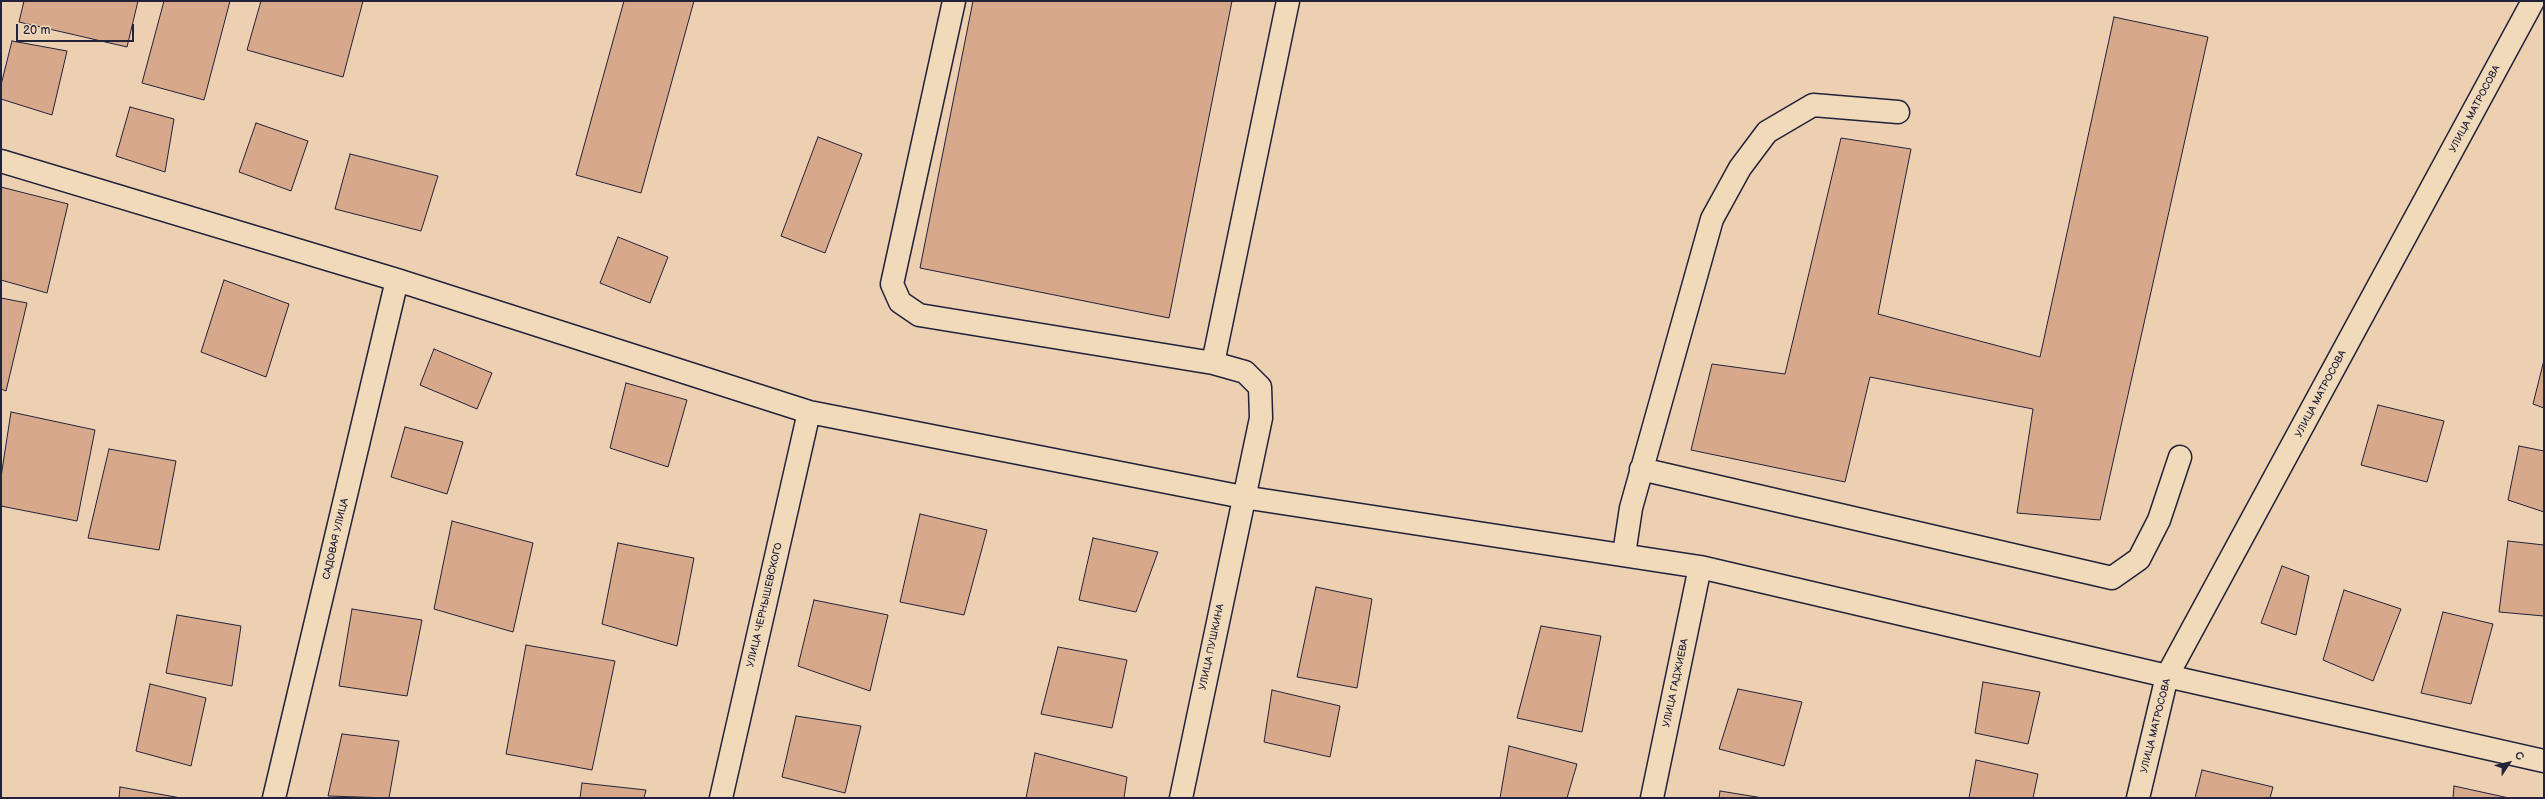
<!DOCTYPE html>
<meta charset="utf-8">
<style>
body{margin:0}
#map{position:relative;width:2545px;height:799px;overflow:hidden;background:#ecd0b1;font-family:"Balsamiq Sans",sans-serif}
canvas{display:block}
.frame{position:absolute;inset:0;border:2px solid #22223b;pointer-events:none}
.north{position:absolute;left:2489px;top:743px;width:40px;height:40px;-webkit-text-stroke:3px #f1daba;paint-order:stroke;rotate:55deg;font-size:11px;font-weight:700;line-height:16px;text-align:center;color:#22223b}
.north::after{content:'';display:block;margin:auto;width:14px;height:18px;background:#22223b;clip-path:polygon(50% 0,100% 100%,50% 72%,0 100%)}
.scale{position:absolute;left:16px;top:24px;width:118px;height:18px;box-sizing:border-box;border:2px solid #22223b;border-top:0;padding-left:5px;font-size:12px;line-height:14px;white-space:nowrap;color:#22223b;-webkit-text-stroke:3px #f1daba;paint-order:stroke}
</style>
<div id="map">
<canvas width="2545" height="799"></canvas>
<div class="frame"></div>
<div class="north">С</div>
<div class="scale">20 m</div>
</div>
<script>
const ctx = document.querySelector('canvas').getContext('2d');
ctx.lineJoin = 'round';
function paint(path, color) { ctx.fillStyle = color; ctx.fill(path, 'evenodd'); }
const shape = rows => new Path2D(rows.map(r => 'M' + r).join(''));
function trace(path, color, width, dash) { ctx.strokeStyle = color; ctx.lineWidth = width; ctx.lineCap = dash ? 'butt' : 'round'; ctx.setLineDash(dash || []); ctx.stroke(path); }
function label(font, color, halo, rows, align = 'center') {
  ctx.font = font + ' "Balsamiq Sans",sans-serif'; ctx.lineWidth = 3; ctx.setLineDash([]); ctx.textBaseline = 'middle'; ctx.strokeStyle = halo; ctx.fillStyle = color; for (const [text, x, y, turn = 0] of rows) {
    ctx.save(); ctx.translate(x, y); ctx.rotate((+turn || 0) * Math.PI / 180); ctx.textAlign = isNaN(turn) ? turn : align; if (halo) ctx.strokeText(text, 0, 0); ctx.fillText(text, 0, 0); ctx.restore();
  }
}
const building = shape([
 [24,1,138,1,127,47,19,22,24,1],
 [164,1,230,1,204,100,142,83,164,1],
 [261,1,363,1,343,77,247,50,261,1],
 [624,1,694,1,641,193,576,175,624,1],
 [973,1,1232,1,1169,318,920,268,973,1],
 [2114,17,2208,37,2100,520,2017,513,2033,409,1870,377,1845,482,1691,450,1712,364,1785,374,1841,138,1911,149,1878,314,2040,357,2114,17],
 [12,41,67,51,52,115,1,99,1,85,12,41],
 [130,107,174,119,165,172,116,156,130,107],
 [256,123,308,141,291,191,239,172,256,123],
 [818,137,862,154,825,253,781,236,818,137],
 [350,154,438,176,421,231,335,209,350,154],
 [1,187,68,204,47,293,1,280,1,187],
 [618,237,668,257,650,303,600,283,618,237],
 [224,280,289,304,266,377,201,352,224,280],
 [1,298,27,303,6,391,1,389,1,298],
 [434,349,492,373,477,409,420,385,434,349],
 [2544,360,2544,408,2533,404,2544,360],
 [626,383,687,400,668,467,610,448,626,383],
 [2378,405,2444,421,2427,482,2361,465,2378,405],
 [11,412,95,430,77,521,1,506,1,477,11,412],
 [405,427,463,442,447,494,391,477,405,427],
 [2519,446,2544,451,2544,512,2508,500,2519,446],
 [109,449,176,461,159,550,88,538,109,449],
 [920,514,987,530,964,615,900,602,920,514],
 [452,521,533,543,513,632,434,609,452,521],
 [1093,538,1158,552,1136,612,1079,600,1093,538],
 [2508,541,2544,545,2544,616,2499,612,2508,541],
 [618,543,694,558,677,646,602,624,618,543],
 [2282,566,2309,576,2296,635,2261,623,2282,566],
 [1316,587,1372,599,1357,688,1297,677,1316,587],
 [2344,590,2401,609,2373,681,2323,660,2344,590],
 [814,600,888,615,870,691,798,666,814,600],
 [352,609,422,620,407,696,339,686,352,609],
 [2443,612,2493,624,2471,704,2421,693,2443,612],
 [177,615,241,626,232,686,166,673,177,615],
 [1541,626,1601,636,1582,732,1517,718,1541,626],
 [526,645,615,661,592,770,506,754,526,645],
 [1058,647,1127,660,1112,728,1041,714,1058,647],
 [1983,682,2040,692,2028,744,1975,733,1983,682],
 [150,684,206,698,191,766,136,751,150,684],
 [1738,689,1802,702,1784,766,1719,749,1738,689],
 [1272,690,1340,706,1330,757,1264,742,1272,690],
 [796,716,861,726,845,793,782,777,796,716],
 [342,734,399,741,389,798,328,796,342,734],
 [1509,746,1577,764,1567,798,1500,798,1509,746],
 [1035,753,1127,777,1124,798,1026,798,1035,753],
 [1976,760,2038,774,2033,798,1969,798,1976,760],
 [2202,770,2273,787,2270,798,2195,798,2202,770],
 [582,783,646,790,644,798,580,798,582,783],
 [2454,786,2509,798,2453,798,2454,786],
 [120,787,181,798,119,798,120,787],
 [1720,791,1763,798,1719,798,1720,791]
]);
const minor = shape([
 [954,1,892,284,900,302,919,315,1213,363,1245,372,1260,387,1261,418,1181,798],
 [1,161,397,280,809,412,1243,497,1700,567,2167,676,2544,761],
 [1213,363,1288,1],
 [1641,469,2112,578,2139,559,2159,520,2180,457],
 [1624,554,1631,508,1712,219,1740,168,1767,132,1813,105,1898,112],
 [274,798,397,280],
 [721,798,809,412],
 [1652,798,1700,567],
 [2138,798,2167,676,2533,1]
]);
const streetNames = [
 ["УЛИЦА МАТРОСОВА",2475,109,-62],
 ["УЛИЦА МАТРОСОВА",2321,394,-62],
 ["САДОВАЯ УЛИЦА",336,539,-77],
 ["УЛИЦА ЧЕРНЫШЕВСКОГО",765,605,-77],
 ["УЛИЦА ПУШКИНА",1212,647,-78],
 ["УЛИЦА ГАДЖИЕВА",1676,683,-78],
 ["УЛИЦА МАТРОСОВА",2156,726,-76]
];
paint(building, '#d8a88b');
trace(building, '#22223b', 1);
trace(minor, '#22223b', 25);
trace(minor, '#f1daba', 22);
label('10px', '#22223b', '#f1daba', streetNames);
</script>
